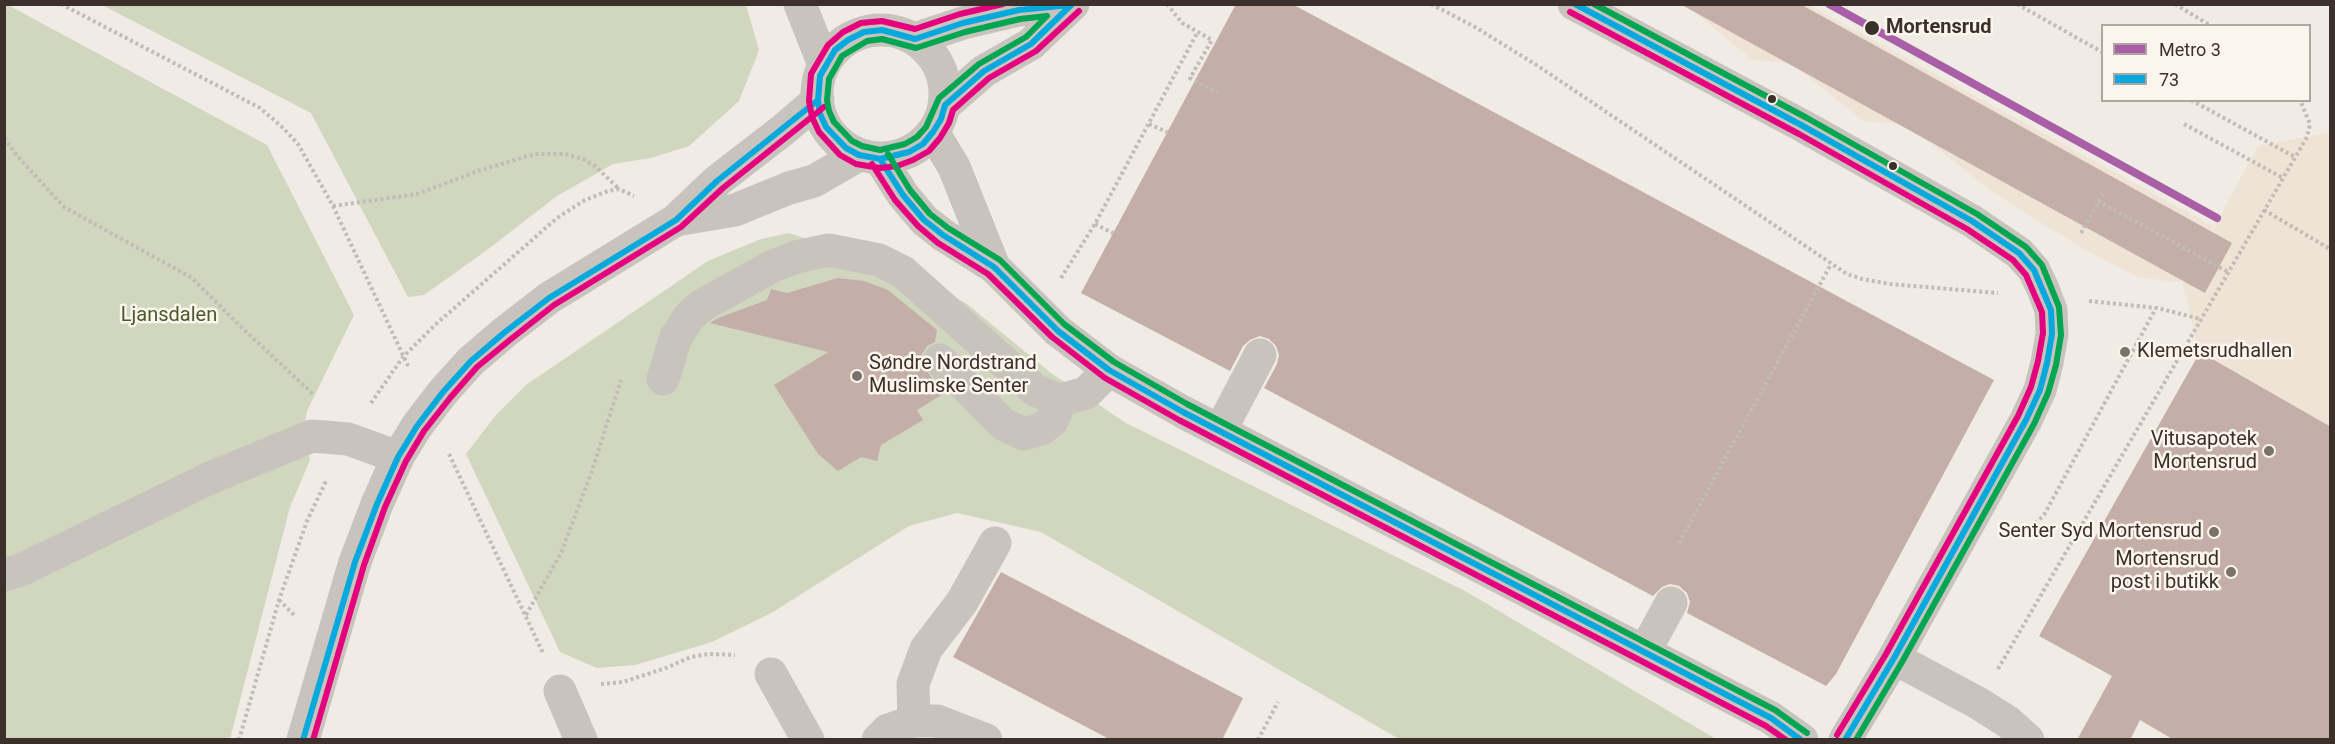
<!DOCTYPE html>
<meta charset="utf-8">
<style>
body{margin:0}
#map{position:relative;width:2335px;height:744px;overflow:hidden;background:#f0ebe5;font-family:Roboto,sans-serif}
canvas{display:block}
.frame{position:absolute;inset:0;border:6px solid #3b302b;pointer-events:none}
.legend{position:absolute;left:2101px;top:24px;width:210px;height:78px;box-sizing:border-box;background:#fbf5ee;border:2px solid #aea6a0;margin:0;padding:8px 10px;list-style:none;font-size:18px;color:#3b302b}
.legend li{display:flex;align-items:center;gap:12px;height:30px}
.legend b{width:30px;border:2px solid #aea6a0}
</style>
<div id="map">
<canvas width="2335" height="744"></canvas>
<div class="frame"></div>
<ul class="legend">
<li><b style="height:8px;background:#a85fa5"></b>Metro 3</li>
<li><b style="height:8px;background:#06a9dd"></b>73</li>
</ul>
</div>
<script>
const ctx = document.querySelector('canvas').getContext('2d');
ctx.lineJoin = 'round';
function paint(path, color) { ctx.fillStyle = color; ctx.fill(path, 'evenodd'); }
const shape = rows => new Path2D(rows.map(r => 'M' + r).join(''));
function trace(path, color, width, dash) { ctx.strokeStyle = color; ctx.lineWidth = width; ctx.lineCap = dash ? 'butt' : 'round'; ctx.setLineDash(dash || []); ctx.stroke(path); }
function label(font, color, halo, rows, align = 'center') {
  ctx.font = font + ' Roboto,sans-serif'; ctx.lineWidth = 5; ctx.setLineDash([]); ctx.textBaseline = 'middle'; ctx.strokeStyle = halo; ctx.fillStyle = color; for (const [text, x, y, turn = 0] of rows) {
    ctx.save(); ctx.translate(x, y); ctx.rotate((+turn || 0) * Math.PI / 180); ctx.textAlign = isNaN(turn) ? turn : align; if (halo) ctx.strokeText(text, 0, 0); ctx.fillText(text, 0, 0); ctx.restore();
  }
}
const green = shape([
 [4,5,8,5,267,145,354,315,307,411,304,428,310,460,290,507,230,739,5,739],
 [102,5,746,5,759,50,739,101,689,146,651,158,613,164,557,196,487,250,424,295,408,297,311,113],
 [789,233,913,274,967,304,1051,373,1126,423,1465,591,1716,739,1399,739,1041,532,957,513,909,526,773,612,712,642,635,665,597,668,560,652,466,454,496,415,526,385,708,261,761,239]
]);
const plaza = shape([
 [1686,5,1809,5,2213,226,2210,235,2258,146,2330,132,2330,427,2199,352,2183,284,2184,281,2175,282,2137,277,2077,245,1994,193,1910,127,1896,123,1865,122,1791,63,1753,60]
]);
const building = shape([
 [1236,4,1292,4,1994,380,1836,674,1826,686,1687,613,1690,602,1687,593,1679,586,1670,584,1662,587,1653,596,1264,388,1277,364,1279,355,1276,346,1269,339,1260,336,1250,340,1243,346,1230,371,1081,293],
 [1680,4,1800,4,2232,243,2205,293],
 [838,278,864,281,888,290,937,330,935,342,927,346,922,354,922,364,943,394,917,410,923,420,881,445,877,461,861,457,838,471,818,454,774,385,828,352,710,323,718,318,767,300,771,289,787,293],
 [2200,352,2331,427,2331,740,2174,740,2140,720,2130,740,2077,740,2112,676,2039,636],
 [1001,572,1243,698,1222,740,1111,740,953,657]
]);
const path = shape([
 [61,4,260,108,281,126,298,144,333,206,409,368],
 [1167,4,1182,23,1212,40,1190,78,1218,93],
 [1431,4,1475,27,1538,66,1847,274,1862,279,1890,284,1998,293],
 [2017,4,2102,52],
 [2175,4,2211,26],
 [2191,100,2295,157],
 [1149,124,1167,132],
 [2184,124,2283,178],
 [4,138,18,157,64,207,192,278,239,325,314,395],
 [2098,201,2228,272],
 [333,206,417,194,481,170,535,154,565,154,583,159,595,166,618,188],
 [2264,210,2330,249],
 [1095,224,1113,233],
 [2081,233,2103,194],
 [1061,278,1095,224,1197,33],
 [2089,301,2157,308,2201,319],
 [371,403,403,357,435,325,557,218,585,200,608,191,619,189,634,196],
 [449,454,543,653],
 [2010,536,2023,535,2044,515,2156,308],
 [1679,543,1831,264],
 [279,600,295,616],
 [526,615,561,553,591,474,621,380],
 [1998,669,2307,137,2310,124,2300,100],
 [601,684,623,682,666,668,691,657,709,654,735,655],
 [239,740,279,600,307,521,327,479],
 [1258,740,1278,702]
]);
const minor = shape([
 [800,4,824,65],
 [1574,4,1803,126,1972,221,2019,253,2034,270,2043,289,2051,310,2052,334,2047,363,2040,390,2026,420,1894,658,1845,740],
 '817 94a64 64 0 1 1 128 0a64 64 0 1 1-128 0Z',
 [915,39,963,23,1019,10,1071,5],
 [945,105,984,71,1031,44,1073,4],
 [933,132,954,167,994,267],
 [880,159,903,195,924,220,943,235,994,267,1058,331,1109,370,1183,412,1771,718,1802,740],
 [676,220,735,210,789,188,814,181,859,155],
 [940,360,1003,424,1024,434,1041,429,1052,421,1061,400],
 [663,379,676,337,689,317,701,306,771,267,796,257,829,250,879,260,903,272,1035,390,1051,397,1061,400,1086,393,1109,370],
 [1220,431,1260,355],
 [4,575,23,569,210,478,312,436,348,439,398,457],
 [1645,651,1671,603],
 [1894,658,1978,703,2008,722,2028,740],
 [771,674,808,740],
 [560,691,581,740],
 [914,721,913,684,926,649,962,602,995,543],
 [303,740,355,562,377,504,398,457,417,426,443,392,471,361,505,332,549,298,676,220,717,181,783,130,818,100],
 [878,740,888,730,914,721,937,721,986,740]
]);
const bus1 = shape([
 [1575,4,1803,126,1972,221,2019,253,2034,270,2051,310,2052,334,2047,363,2040,390,2026,420,1894,658,1845,740],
 [1071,5,1019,10,963,23,915,39,882,30,864,32,848,40,835,50,820,76,818,100,820,114,826,127,846,148,859,155,880,159,909,152,923,144,933,132,941,119,945,105,984,71,1031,44,1072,4],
 [880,159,903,195,924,220,943,235,994,267,1058,331,1109,370,1183,412,1771,718,1801,740],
 [303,740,355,562,377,504,398,457,417,426,443,392,471,361,505,332,549,298,676,220,717,181,818,100]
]);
const bus2 = shape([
 [1003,4,960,14,915,29,882,21,861,23,843,32,828,45,811,74,809,101,812,117,819,132,840,155,856,164,880,168,897,166,913,160,929,151,940,138,949,123,953,110,989,78,1036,51,1079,11],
 [1570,12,1799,134,1967,229,2013,260,2026,275,2042,312,2043,333,2038,361,2031,387,2018,416,1886,654,1837,735],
 [872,164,895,200,918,226,938,243,988,274,1052,337,1105,378,1179,420,1766,726,1786,740],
 [313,740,364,565,385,507,406,461,424,431,450,398,477,367,511,339,554,305,681,227,723,188,824,107]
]);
const bus3 = shape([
 [1594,4,1807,118,1977,214,2026,247,2042,265,2059,307,2061,335,2056,365,2048,393,2034,424,1902,662,1856,740],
 [1047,16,1026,37,979,64,939,98,926,127,917,137,905,144,880,150,862,146,852,141,834,122,829,111,827,100,829,79,842,56,867,41,882,39,916,48,965,32,1020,19,1047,16],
 [888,154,910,190,930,214,948,228,1000,260,1064,324,1114,362,1187,404,1775,710,1807,733]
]);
const metro1 = shape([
 [1829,4,2217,218]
]);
const markers = [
 [1872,28,8,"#3b302b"],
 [1772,99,5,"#3b302b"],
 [1893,166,5,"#3b302b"],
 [2125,352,6,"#7a716c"],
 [857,376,6,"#7a716c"],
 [2269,451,6,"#7a716c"],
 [2214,532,6,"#7a716c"],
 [2231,572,6,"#7a716c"]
];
const stopNames = [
 ["Mortensrud",1886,28]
];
const parkNames = [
 ["Ljansdalen",169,316]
];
const poiNames = [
 ["Klemetsrudhallen",2137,352,"left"],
 ["Søndre Nordstrand",869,364,"left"],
 ["Muslimske Senter",869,387,"left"],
 ["Vitusapotek",2257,440],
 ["Mortensrud",2257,463],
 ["Senter Syd Mortensrud",2202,532],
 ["Mortensrud",2219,560],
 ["post i butikk",2219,583]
];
paint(green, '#d1d6bf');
paint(plaza, '#eee3d5');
paint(building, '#c3afa7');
trace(path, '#c2bbb6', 4, [3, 3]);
trace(minor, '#c9c3be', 33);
trace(bus1, '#06a9dd', 6);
trace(bus2, '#e5007d', 6);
trace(bus3, '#00a651', 6);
trace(metro1, '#a85fa5', 8);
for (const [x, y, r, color] of markers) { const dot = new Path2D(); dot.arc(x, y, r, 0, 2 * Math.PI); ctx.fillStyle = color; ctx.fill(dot); trace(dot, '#fbf5ee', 2); }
label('bold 20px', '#3b302b', '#fbf5ee', stopNames, 'left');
label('20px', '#4a5a2e', '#fbf5ee', parkNames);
label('20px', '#3b302b', '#fbf5ee', poiNames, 'right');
</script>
